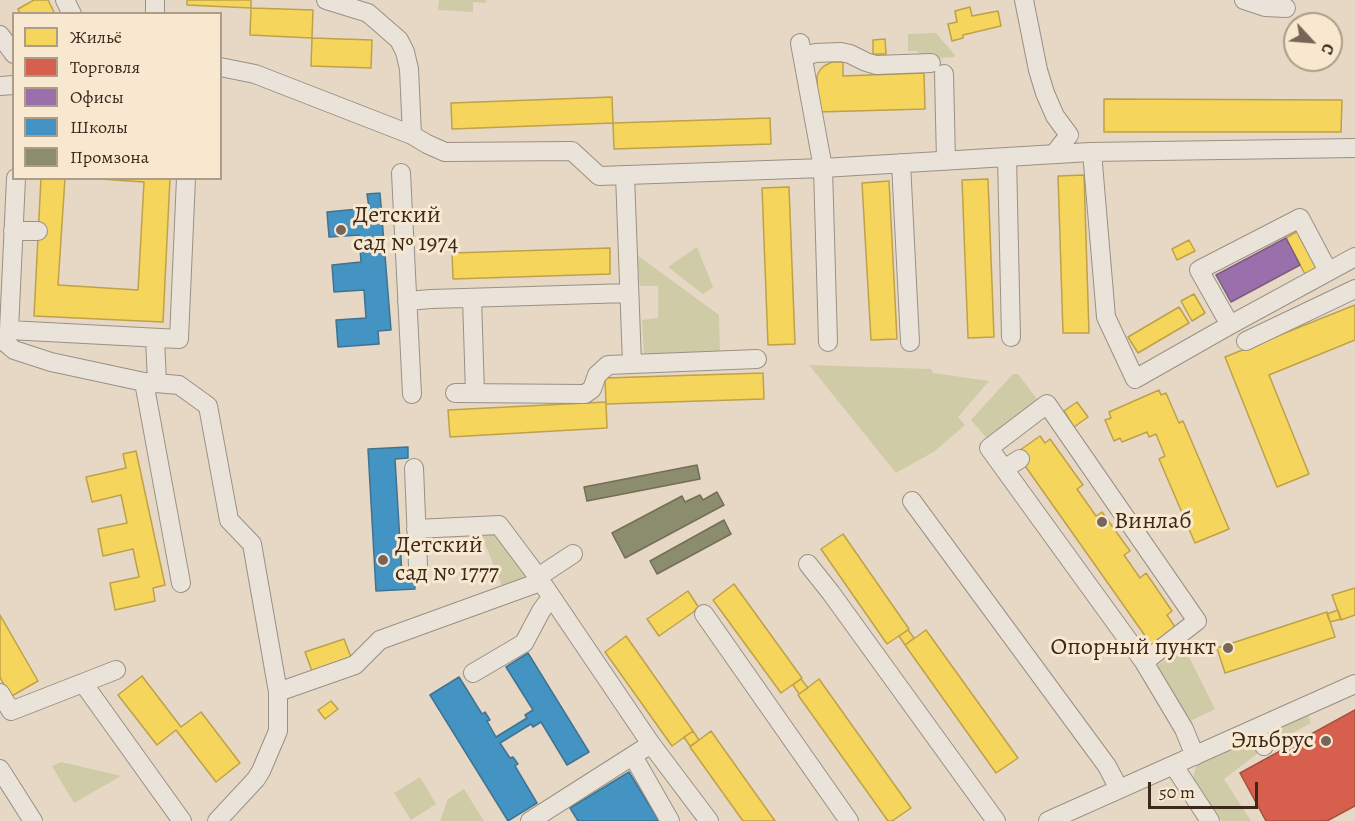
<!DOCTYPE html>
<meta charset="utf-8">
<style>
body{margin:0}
#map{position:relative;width:1355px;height:821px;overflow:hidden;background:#e6d8c4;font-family:Alegreya,serif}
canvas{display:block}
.legend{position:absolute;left:12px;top:12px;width:210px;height:168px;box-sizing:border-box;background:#f8e8d0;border:2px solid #ac9c88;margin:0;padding:8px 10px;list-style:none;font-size:18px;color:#3b291c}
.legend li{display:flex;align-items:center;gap:12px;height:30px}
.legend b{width:30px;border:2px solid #ac9c88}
.north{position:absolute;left:1283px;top:12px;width:60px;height:60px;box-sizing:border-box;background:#f8e8d0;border:2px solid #ac9c88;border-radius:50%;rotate:116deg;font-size:16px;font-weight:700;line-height:24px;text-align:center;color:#3b291c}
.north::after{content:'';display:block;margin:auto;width:21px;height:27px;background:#776657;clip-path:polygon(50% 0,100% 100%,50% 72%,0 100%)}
.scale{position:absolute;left:1148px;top:782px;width:110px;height:27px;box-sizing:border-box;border:3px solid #3b291c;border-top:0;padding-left:8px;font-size:18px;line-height:21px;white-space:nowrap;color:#3b291c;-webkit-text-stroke:4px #f8e8d0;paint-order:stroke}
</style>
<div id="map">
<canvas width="1355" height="821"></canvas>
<ul class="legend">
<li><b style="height:16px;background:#f6d55c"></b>Жильё</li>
<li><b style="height:16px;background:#d6604d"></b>Торговля</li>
<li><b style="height:16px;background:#9970ab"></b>Офисы</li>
<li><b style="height:16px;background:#4393c3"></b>Школы</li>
<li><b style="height:16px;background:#8c8c6e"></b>Промзона</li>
</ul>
<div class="north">С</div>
<div class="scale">50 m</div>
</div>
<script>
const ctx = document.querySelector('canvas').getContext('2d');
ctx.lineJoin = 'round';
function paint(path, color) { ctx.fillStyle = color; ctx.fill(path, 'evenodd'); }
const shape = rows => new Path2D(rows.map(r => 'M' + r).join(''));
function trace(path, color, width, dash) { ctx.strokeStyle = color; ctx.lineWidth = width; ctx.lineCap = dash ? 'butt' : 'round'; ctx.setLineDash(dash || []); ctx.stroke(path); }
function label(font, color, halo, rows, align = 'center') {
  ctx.font = font + ' Alegreya,serif'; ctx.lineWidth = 6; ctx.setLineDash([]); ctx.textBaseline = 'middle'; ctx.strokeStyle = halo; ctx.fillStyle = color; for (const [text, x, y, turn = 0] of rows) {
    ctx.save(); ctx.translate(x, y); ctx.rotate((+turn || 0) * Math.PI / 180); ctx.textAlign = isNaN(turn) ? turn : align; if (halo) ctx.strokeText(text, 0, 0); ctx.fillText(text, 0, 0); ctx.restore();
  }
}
const green = shape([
 [439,0,487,0,485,3,473,2,473,12,438,10],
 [936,33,955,55,954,57,926,59,917,51,908,51,908,34],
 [697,247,713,287,703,294,668,267],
 [637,255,719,315,720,355,644,357,642,320,658,318,658,286,640,286],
 [809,365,931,369,933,373,989,381,958,417,965,425,935,451,896,473],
 [1013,374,1018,374,1040,403,990,442,971,420],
 [494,533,529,578,503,588,481,534],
 [1184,647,1215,709,1186,723,1152,669],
 [1307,713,1311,723,1272,744,1269,734,1273,724],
 [1249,739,1258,753,1224,779,1251,821,1222,821,1193,778,1196,767,1203,758],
 [61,762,121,776,74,803,52,766],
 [420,777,436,804,411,820,394,793],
 [464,789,484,821,440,821,448,799]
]);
const homes = shape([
 [34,0,48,0,55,14,20,14,18,9,34,0],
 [187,0,251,0,251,8,187,5,187,0],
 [970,7,972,16,998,11,1001,26,963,35,963,38,952,41,948,24,957,22,955,11,970,7],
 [251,8,313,10,312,38,250,35,251,8],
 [312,38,372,40,371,68,311,66,312,38],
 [885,39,886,54,873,54,873,40,885,39],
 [832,62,843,62,843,76,924,73,925,109,818,112,817,76,820,70,824,66,832,62],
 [612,97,613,123,452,129,451,103,612,97],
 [1104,99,1342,100,1341,132,1104,132,1104,99],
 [770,118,771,144,614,149,613,123,770,118],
 [1084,175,1089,333,1063,333,1058,176,1084,175],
 [41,178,65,178,58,285,138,290,144,182,85,178,170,178,163,322,34,316,41,178],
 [988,179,994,337,968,338,962,180,988,179],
 [889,181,897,339,871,340,862,183,889,181],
 [789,187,795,344,768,345,762,188,789,187],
 [1298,231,1319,271,1307,278,1286,238,1298,231],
 [1189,240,1195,251,1177,260,1172,249,1189,240],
 [610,248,610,274,453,279,452,253,610,248],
 [1194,294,1205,313,1192,321,1181,301,1194,294],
 [1355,305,1355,340,1269,375,1309,474,1277,487,1225,357,1355,305],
 [1179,307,1189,323,1138,353,1128,337,1179,307],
 [763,373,764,399,606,404,605,378,763,373],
 [1159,390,1161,395,1166,393,1179,423,1183,421,1229,529,1195,543,1159,459,1165,456,1156,434,1149,437,1147,432,1122,442,1120,438,1114,441,1105,420,1111,418,1109,412,1159,390],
 [606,402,607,428,450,437,448,410,606,402],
 [1077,402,1088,417,1074,427,1064,411,1077,402],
 [1040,436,1045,443,1050,439,1083,485,1077,489,1096,516,1102,512,1130,551,1124,555,1140,578,1146,573,1172,611,1167,615,1177,630,1153,647,1016,453,1040,436],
 [136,451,165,585,153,588,155,601,115,610,110,583,139,577,133,549,103,556,98,529,127,523,121,495,92,502,86,477,126,468,123,454,136,451],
 [843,534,909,629,887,644,821,549,843,534],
 [734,584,802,678,781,693,713,600,734,584],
 [1355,588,1355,615,1341,620,1332,595,1355,588],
 [688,591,699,608,659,636,647,619,688,591],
 [1338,610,1341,619,1330,622,1327,614,1338,610],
 [1327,612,1335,637,1225,673,1217,648,1327,612],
 [0,615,38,681,10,697,0,677,0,615],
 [908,630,914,638,905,645,899,636,908,630],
 [926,630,1018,758,996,773,905,645,926,630],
 [626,636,693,731,672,746,605,652,626,636],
 [344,639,351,657,312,671,305,652,344,639],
 [142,676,181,727,201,712,240,763,216,782,176,730,157,745,118,695,142,676],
 [801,679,808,688,799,694,793,685,801,679],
 [819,679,911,808,892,821,888,821,798,695,819,679],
 [331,701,338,709,325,719,318,710,331,701],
 [693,731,699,740,690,746,684,737,693,731],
 [711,731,775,821,743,821,690,747,711,731]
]);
const shops = shape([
 [1355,710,1355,806,1327,821,1266,821,1240,773,1355,710]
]);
const offices = shape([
 [1286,238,1300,265,1231,302,1216,275,1286,238]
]);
const schools = shape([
 [380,193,391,330,378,331,379,344,338,347,336,320,366,318,364,290,334,292,332,265,361,262,359,235,329,237,327,212,369,208,367,194,380,193],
 [408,447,408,458,395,459,402,575,414,575,415,589,376,591,368,449,408,447],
 [528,653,589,752,567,765,541,722,533,727,531,724,500,743,510,758,513,757,518,764,515,766,537,803,508,821,430,695,459,677,482,714,485,712,490,720,487,721,496,737,527,718,525,715,533,710,506,667,528,653],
 [629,772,659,821,578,821,570,808,629,772]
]);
const industry = shape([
 [697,465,700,479,587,501,584,487,697,465],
 [717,492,724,505,625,558,612,533,682,496,685,502,700,495,703,500,717,492],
 [724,520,731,534,657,574,650,561,724,520]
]);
const minor = shape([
 [65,0,72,14],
 [326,0,368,13,399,40,405,52,409,69,412,135],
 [1024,0,1038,70,1045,93,1055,116,1069,135,1054,154],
 [1244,0,1265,7,1286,8],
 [155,14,155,0],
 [0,35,14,54],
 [800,43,823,168,828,342],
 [803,57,815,53,841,52,850,54,866,62,876,65,931,63],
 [220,67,255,74,412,135,427,144,445,152,572,151,599,176,823,168,1090,152,1355,148],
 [944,74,946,161],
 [0,86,14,85],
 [1092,152,1106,317,1135,379,1230,325,1355,257],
 [1007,157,1011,337],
 [901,163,910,342],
 [401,173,412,394],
 [625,175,632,364,757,359],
 [16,178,9,330,179,339,186,178],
 [13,231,38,231],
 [472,298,475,393],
 [407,301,431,299,629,293],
 [1230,325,1199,270,1300,218,1328,271],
 [0,338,14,350,51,362,144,382,179,385,208,406,229,520,252,544,278,692],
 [155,338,157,382],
 [1246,341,1355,289],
 [144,382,181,583],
 [455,393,585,394,592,389,597,375,608,365,632,364],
 [414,468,418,566],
 [1004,469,1020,459],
 [912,501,1107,766,1119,789],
 [416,529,499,525,538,577,651,744,709,821],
 [808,564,831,593,996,821],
 [538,577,573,554],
 [704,614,849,821],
 [1144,662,1197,621,1047,404,989,448,1144,662,1184,729,1195,756],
 [473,673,524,643,541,611,546,604,553,601],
 [83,683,182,821],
 [0,693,11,711,116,670],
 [1256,729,1264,746],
 [633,756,670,821],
 [1174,766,1210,821],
 [0,769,33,821],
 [217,821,256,779,261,771,278,731,278,692,355,665,380,640,540,582],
 [530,821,651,744],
 [1048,821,1355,684]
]);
const markers = [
 [341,230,6,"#776657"],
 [1102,522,6,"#776657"],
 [383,560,6,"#776657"],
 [1228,648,6,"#776657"],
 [1326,741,6,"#776657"]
];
const poiNames = [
 ["Детский",353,216],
 ["сад № 1974",353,244],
 ["Винлаб",1114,522],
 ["Детский",395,546],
 ["сад № 1777",395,574],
 ["Опорный пункт",1216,648,"right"],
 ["Эльбрус",1314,741,"right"]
];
paint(green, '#cecba6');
paint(homes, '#f6d55c');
trace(homes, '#bea149', 1.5);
paint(shops, '#d6604d');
trace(shops, '#a8503e', 1.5);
paint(offices, '#9970ab');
trace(offices, '#7d5b80', 1.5);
paint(schools, '#4393c3');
trace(schools, '#417391', 1.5);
paint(industry, '#8c8c6e');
trace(industry, '#746e55', 1.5);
trace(minor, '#9a9084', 20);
trace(minor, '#eae3d9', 18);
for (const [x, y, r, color] of markers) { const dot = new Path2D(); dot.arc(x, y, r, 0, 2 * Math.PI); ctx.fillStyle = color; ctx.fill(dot); trace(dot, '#f8e8d0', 2); }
label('24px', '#3b291c', '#f8e8d0', poiNames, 'left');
</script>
